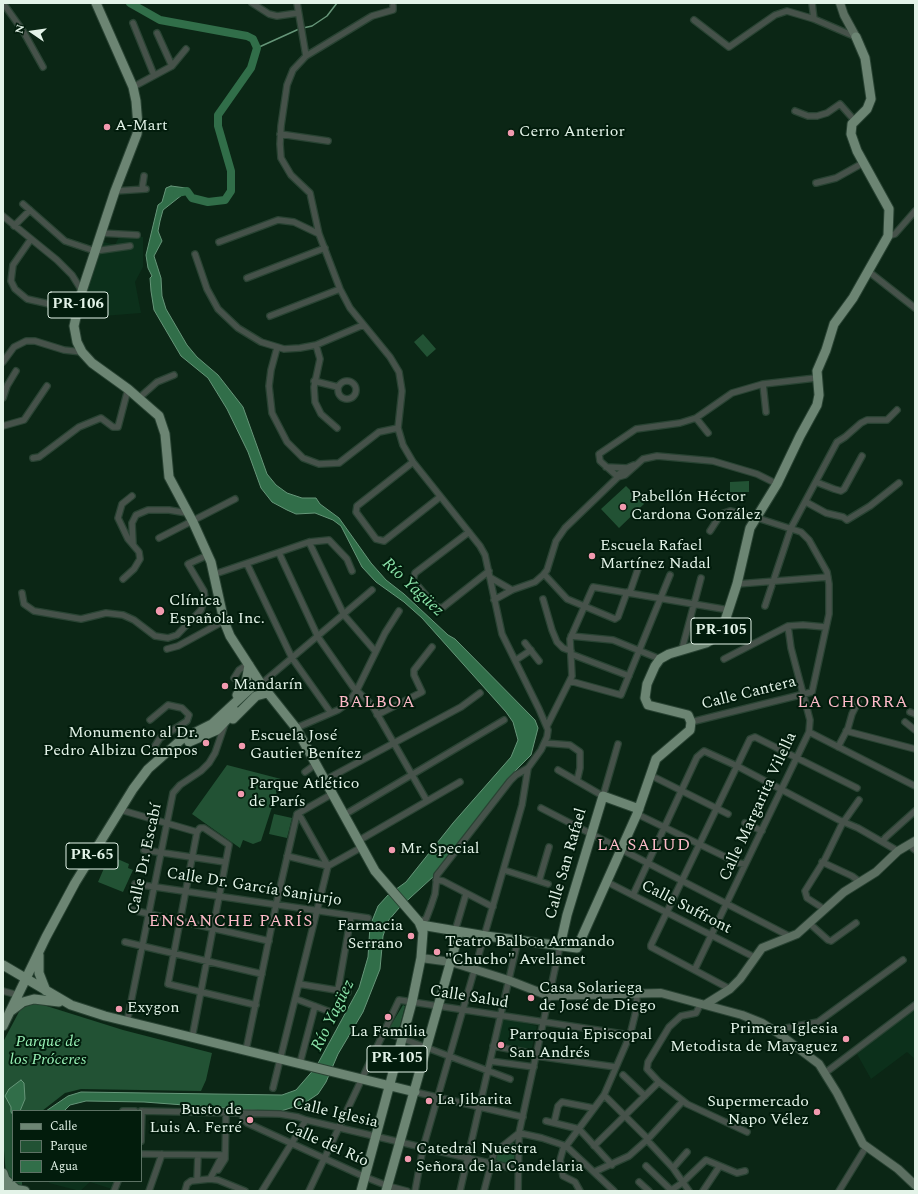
<!DOCTYPE html>
<meta charset="utf-8">
<style>
body{margin:0}
#map{position:relative;width:918px;height:1194px;overflow:hidden;background:#0b2615;font-family:Spectral,serif}
canvas{display:block}
.frame{position:absolute;inset:0;border:4px solid #e3f3e8;pointer-events:none}
.legend{position:absolute;left:12px;top:1110px;width:130px;height:72px;box-sizing:border-box;background:#021c0c;border:1px solid #5c7264;margin:0;padding:5px 7px;list-style:none;font-size:12px;color:#e3f3e8}
.legend li{display:flex;align-items:center;gap:8px;height:20px}
.legend b{width:20px;border:1px solid #5c7264}
.north{position:absolute;left:12px;top:12px;width:40px;height:40px;-webkit-text-stroke:3px #021c0c;paint-order:stroke;rotate:283deg;font-size:11px;font-weight:700;line-height:16px;text-align:center;color:#e3f3e8}
.north::after{content:'';display:block;margin:auto;width:14px;height:18px;background:#e3f3e8;clip-path:polygon(50% 0,100% 100%,50% 72%,0 100%)}
</style>
<div id="map">
<canvas width="918" height="1194"></canvas>
<div class="frame"></div>
<ul class="legend">
<li><b style="height:5px;background:#6c8573"></b>Calle</li>
<li><b style="height:11px;background:#225234"></b>Parque</li>
<li><b style="height:11px;background:#316e49"></b>Agua</li>
</ul>
<div class="north">N</div>
</div>
<script>
const ctx = document.querySelector('canvas').getContext('2d');
ctx.lineJoin = 'round';
function paint(path, color) { ctx.fillStyle = color; ctx.fill(path, 'evenodd'); }
const shape = rows => new Path2D(rows.map(r => 'M' + r).join(''));
function trace(path, color, width, dash) { ctx.strokeStyle = color; ctx.lineWidth = width; ctx.lineCap = dash ? 'butt' : 'round'; ctx.setLineDash(dash || []); ctx.stroke(path); }
function label(font, color, halo, rows, align = 'center') {
  ctx.font = font + ' Spectral,serif'; ctx.lineWidth = 4; ctx.setLineDash([]); ctx.textBaseline = 'middle'; ctx.strokeStyle = halo; ctx.fillStyle = color; for (const [text, x, y, turn = 0] of rows) {
    ctx.save(); ctx.translate(x, y); ctx.rotate((+turn || 0) * Math.PI / 180); ctx.textAlign = isNaN(turn) ? turn : align; if (halo) ctx.strokeText(text, 0, 0); ctx.fillText(text, 0, 0); ctx.restore();
  }
}
const built = shape([
 [119,237,143,237,143,267,135,282,141,313,77,318,100,241,115,245],
 [915,1008,915,1059,907,1052,871,1079,857,1054],
 [503,1018,537,1026,531,1052,497,1046],
 [49,1181,115,1181,112,1189,90,1182,80,1191,49,1183]
]);
const green = shape([
 [423,334,436,349,427,357,414,342],
 [749,481,749,492,730,492,730,482],
 [626,486,644,504,619,528,601,509],
 [227,765,281,779,261,841,253,844,243,840,240,848,192,814],
 [274,814,292,818,287,838,269,834],
 [113,857,129,864,128,868,133,870,123,892,98,882,108,859,112,860],
 [37,1003,123,1030,212,1053,206,1080,201,1091,81,1089,65,1093,42,1111,13,1111,13,1181,22,1181,22,1186,12,1183,6,1175,3,1138,3,1042,21,1008],
 [403,1005,405,1006,398,1033,388,1030],
 [513,1143,515,1144,514,1165,495,1160,498,1153]
]);
const water = shape([
 [171,186,186,188,187,191,163,210,160,221,158,231,162,241,154,256,161,278,162,296,166,309,187,345,197,357,218,375,243,407,267,474,276,485,287,493,302,498,316,498,320,504,339,518,371,563,386,580,404,594,448,635,455,639,535,720,538,728,531,755,509,777,434,876,399,908,388,921,383,936,380,969,363,1012,338,1054,326,1082,318,1094,303,1104,278,1112,144,1102,86,1101,70,1105,64,1111,46,1111,68,1096,81,1092,282,1095,296,1090,316,1067,359,988,368,957,370,926,378,906,388,895,406,882,453,823,511,757,518,740,513,722,506,712,422,618,404,602,376,582,362,567,341,526,333,520,315,513,296,514,287,510,272,502,261,488,248,452,227,409,208,378,181,356,154,310,151,291,150,278,152,276,148,268,146,255,158,205,162,202,166,188,171,186],
 [21,1080,24,1083,25,1099,20,1111,13,1111,13,1115,11,1112,11,1107,5,1096,9,1089,21,1080]
]);
const stream = shape([
 [303,28,312,26,327,16,337,3],
 [257,48,299,29]
]);
const river = shape([
 [130,3,160,20,247,36,253,39,257,48,251,68,218,115,218,126,231,171,231,191,225,200,208,202,192,198,187,191,177,193]
]);
const street = shape([
 [3,3,23,31,43,67],
 [252,3,269,14,277,16,298,13],
 [297,3,306,56],
 [812,3,814,19],
 [393,6,393,10,372,16,306,56,293,70,287,85,281,126,280,144,281,158,291,175,310,193,319,234,340,289,350,308,390,357,399,372,402,391,398,428,403,445,413,462,480,546,485,555,502,634,539,709,548,730,547,737,541,750,528,768,522,805,423,1148,415,1191],
 [694,20,729,47,775,15,787,11,814,19,856,37],
 [133,23,154,75],
 [157,33,172,66],
 [133,87,172,66,186,49],
 [795,111,808,116,817,116,827,113,840,104,855,121],
 [280,134,328,141],
 [816,183,836,178,863,163],
 [142,189,144,176],
 [115,191,146,189],
 [23,204,65,241,95,251,130,246],
 [3,216,57,260,72,275,82,291],
 [14,226,30,210],
 [100,233,137,235],
 [888,236,895,234,915,211],
 [31,239,13,265,11,281,15,289,27,299,76,310],
 [219,242,278,220,294,222,319,234],
 [195,254,207,289,218,309,238,328,261,342,284,349,300,348,316,345,363,325],
 [868,271,915,308],
 [247,278,325,248],
 [270,316,340,289],
 [316,345,320,359,314,387,315,402,321,414,337,428],
 [277,348,271,370,269,386,272,413,287,442,303,458,319,464,339,463,379,432,398,428],
 [3,362,14,347,26,341,35,341,64,350,82,352],
 '338 390a9 9 0 1 1 18 0a9 9 0 1 1-18 0Z',
 [314,381,338,387],
 [763,384,766,412],
 [3,398,7,386,16,371],
 [139,398,157,382,174,375],
 [696,418,708,433],
 [3,426,24,420,47,386],
 [33,458,39,457,79,427,101,418,113,427,118,427,128,389],
 [413,462,357,506,356,512,376,539,384,541,440,497],
 [606,467,627,468],
 [618,477,600,461,599,454,636,429,680,423,696,418,732,393,763,384,816,378],
 [618,477,625,475,643,459,657,456,713,461,757,474,777,484],
 [816,482,834,489,841,491,844,489,862,456],
 [806,502,826,513,843,517,847,520,870,506,899,483],
 [469,532,415,573,413,580,435,606,442,608,489,571],
 [159,538,235,499],
 [309,542,344,615,375,651],
 [133,544,132,523,136,515,148,510,169,510,187,513],
 [279,553,318,637,353,687,372,705,427,801],
 [247,564,292,658,331,713],
 [215,574,309,542,329,540,347,559,352,571],
 [544,574,567,599,615,619,618,617,627,592],
 [491,578,512,590],
 [123,579,134,569,140,559,139,552,128,539,118,518,122,504,132,496],
 [737,584,828,577],
 [630,592,640,563],
 [22,593,24,604,34,611,81,619,106,613,123,615,134,620,155,636,168,638,177,635,201,610,205,598,204,591,188,564,208,555],
 [543,599,552,630,557,642,563,648,571,651],
 [494,600,512,590,535,582,543,575,547,570,556,541,565,528,618,477,619,474,627,468,634,465],
 [765,606,791,528,837,442,845,437,861,423,867,420,887,420,897,410],
 [571,636,613,640,660,659],
 [525,643,539,661],
 [167,649,178,646,224,621],
 [682,649,701,578],
 [571,654,629,676],
 [724,659,788,626,803,625,825,627],
 [516,660,531,650],
 [234,678,239,670,248,664],
 [570,681,621,695,670,575],
 [261,684,372,590],
 [910,712,915,714],
 [377,715,422,692,414,675,414,670,432,647],
 [150,720,168,705,182,708,189,715,187,721,160,738,153,749,158,758],
 [691,722,812,692,829,614,829,584,827,572,809,540,801,532,748,515,730,511,721,514,710,531],
 [905,722,915,730],
 [547,726,572,676,570,639,593,587,729,610],
 [296,728,338,710,348,703,357,690,385,633,399,611],
 [846,731,915,749],
 [809,732,915,786],
 [545,743,570,745,580,752,580,768,577,781],
 [838,747,848,728,852,714,858,702],
 [558,770,603,796,618,744],
 [305,772,316,764],
 [656,778,728,814],
 [325,780,461,707,480,693],
 [541,808,791,937],
 [121,810,197,832],
 [297,814,301,818,328,866],
 [637,814,738,863,745,864],
 [344,815,504,720],
 [745,823,762,831],
 [197,832,168,984,256,1005],
 [358,841,460,782],
 [883,841,886,837,915,811],
 [909,845,915,850],
 [144,850,225,862],
 [287,856,328,866],
 [822,862,852,876,860,882],
 [504,870,548,884],
 [436,880,443,881,493,907],
 [539,881,549,847],
 [607,882,754,957],
 [135,884,368,918],
 [633,895,697,757,704,751,737,766,839,820,858,828,898,851],
 [824,909,807,898,805,891,825,859,842,824,859,800],
 [132,910,269,941],
 [419,922,426,919,431,906,435,894,437,875,441,870,510,781,516,775,528,768],
 [809,923,828,940,831,941,856,923],
 [455,931,466,894],
 [125,942,262,974],
 [695,969,809,732,810,720,791,648,788,626],
 [299,984,348,992],
 [730,989,651,947,651,945,750,739,755,737,857,788],
 [338,990,351,916],
 [3,991,18,995],
 [296,999,336,1014],
 [701,1003,696,1013,681,1016,669,1027,648,1062,647,1069,659,1082,687,1104,747,1132],
 [127,1022,173,793,180,785,201,771,209,763,215,753,225,724],
 [385,1032,510,1079],
 [778,1033,781,1029,818,1022,903,960],
 [192,1038,229,845,204,828,200,828,197,832],
 [493,1046,536,1054],
 [246,1050,276,905,297,814,332,794],
 [536,1056,616,1067],
 [490,1061,534,1067],
 [300,1063,315,1006],
 [825,1073,915,1005],
 [623,1075,645,1096],
 [273,1088,328,866,362,847],
 [415,1092,523,1117],
 [604,1095,648,1139],
 [123,1111,135,1111],
 [141,1111,280,1114,298,1117,306,1120,519,1170],
 [242,1113,243,1119,247,1123,365,1177,388,1186,407,1191],
 [546,1121,579,1129,612,1165],
 [554,1123,558,1106,562,1102,593,1108],
 [519,1133,542,1138,566,1146,614,1191],
 [647,1140,673,1168,689,1191],
 [141,1141,142,1111],
 [564,1146,560,1160,563,1176,575,1182,580,1191],
 [566,1146,604,1095,630,1035,636,1011,637,994],
 [594,1146,659,1082],
 [141,1154,224,1155],
 [646,1166,671,1190],
 [673,1168,687,1152],
 [215,1170,218,1170,225,1159,226,1114],
 [594,1172,629,1156,648,1139,683,1101],
 [210,1179,222,1156],
 [197,1180,198,1155],
 [639,1182,649,1191],
 [114,1191,118,1181],
 [149,1191,162,1154],
 [185,1191,187,1184,191,1181,210,1179,218,1180,245,1191],
 [262,1191,306,1120],
 [309,1191,399,1000,630,1035],
 [460,1191,518,940],
 [484,1191,494,1153,519,1133],
 [518,1191,519,1133,560,946],
 [670,1191,682,1183,706,1160,737,1173,745,1171],
 [703,1191,719,1167],
 [839,1191,866,1147]
]);
const secondary = shape([
 [840,3,844,15,856,37],
 [421,958,451,962,508,980,549,996,661,993,742,1015,762,1023,778,1033,819,1064,837,1093,863,1144,898,1169,915,1185],
 [706,1004,730,989,740,979,762,948,797,934,844,892,876,872,898,851,915,841]
]);
const primary = shape([
 [96,3,133,87,136,101,138,126,137,134,115,191,82,291,74,326,77,342,82,352,92,363,128,389,159,416,165,434,169,477,193,522,211,562,224,621,230,636,261,684,296,728,375,871,419,922,423,932,421,958,412,1002,361,1191],
 [237,695,246,682,249,665],
 [233,719,256,696,267,693],
 [189,742,217,730,235,711],
 [421,925,486,936,577,948,637,814,656,759,690,730,691,722,688,715,648,705,645,698,647,684,655,666,660,659,669,654,706,643,718,636,722,630,737,584,750,528,777,484,800,436,817,405,819,395,817,371,826,350,834,324,853,298,888,236,889,209,857,151,851,134,852,124,867,109,871,99,865,58,856,37],
 [560,946,567,915,603,796,639,809],
 [39,955,39,973,46,991],
 [3,965,71,1005,105,1016,415,1092],
 [11,1011,23,1002,34,999,59,1002],
 [3,1026,46,937,75,883,133,789,148,769,182,739,212,724,253,686,261,684],
 [3,1173,5,1179,16,1189],
 [3,1187,25,1191],
 [386,1191,459,932]
]);
const markers = [
 [107,127,4,"#f29aaf"],
 [511,133,4,"#f29aaf"],
 [623,507,4,"#f29aaf"],
 [592,556,4,"#f29aaf"],
 [160,611,5,"#f29aaf"],
 [225,686,4,"#f29aaf"],
 [206,743,4,"#f29aaf"],
 [242,746,4,"#f29aaf"],
 [241,794,4,"#f29aaf"],
 [392,850,4,"#f29aaf"],
 [411,936,4,"#f29aaf"],
 [437,952,4,"#f29aaf"],
 [531,998,4,"#f29aaf"],
 [119,1009,4,"#f29aaf"],
 [388,1017,4,"#f29aaf"],
 [846,1039,4,"#f29aaf"],
 [501,1045,4,"#f29aaf"],
 [429,1101,4,"#f29aaf"],
 [817,1112,4,"#f29aaf"],
 [250,1120,4,"#f29aaf"],
 [408,1159,4,"#f29aaf"]
];
const shields = [
 [78,305,60],
 [721,631,60],
 [92,856,52],
 [397,1059,60]
];
const shieldNames = [
 ["PR-106",78,305],
 ["PR-105",721,631],
 ["PR-65",92,856],
 ["PR-105",397,1059]
];
const poiNames = [
 ["A-Mart",115,127],
 ["Cerro Anterior",519,133],
 ["Pabellón Héctor",631,498],
 ["Cardona González",631,516],
 ["Escuela Rafael",600,547],
 ["Martínez Nadal",600,565],
 ["Clínica",169,602],
 ["Española Inc.",169,620],
 ["Mandarín",233,686],
 ["Monumento al Dr.",198,734,"right"],
 ["Pedro Albizu Campos",198,752,"right"],
 ["Escuela José",250,737],
 ["Gautier Benítez",250,755],
 ["Parque Atlético",249,785],
 ["de París",249,803],
 ["Mr. Special",400,850],
 ["Farmacia",403,927,"right"],
 ["Serrano",403,945,"right"],
 ["Teatro Balboa Armando",445,943],
 ["\"Chucho\" Avellanet",445,961],
 ["Casa Solariega",539,989],
 ["de José de Diego",539,1007],
 ["Exygon",127,1009],
 ["Primera Iglesia",838,1030,"right"],
 ["Metodista de Mayaguez",838,1048,"right"],
 ["La Familia",388,1033,"center"],
 ["Parroquia Episcopal",509,1036],
 ["San Andrés",509,1054],
 ["La Jibarita",437,1101],
 ["Supermercado",809,1103,"right"],
 ["Napo Vélez",809,1121,"right"],
 ["Busto de",242,1111,"right"],
 ["Luis A. Ferré",242,1129,"right"],
 ["Catedral Nuestra",416,1150],
 ["Señora de la Candelaria",416,1168]
];
const streetNames = [
 ["Calle Cantera",749,694,-14],
 ["Calle Margarita Vilella",759,807,-65],
 ["Calle Dr. Escabí",146,859,-78],
 ["Calle San Rafael",567,864,-74],
 ["Calle Dr. García Sanjurjo",254,888,9],
 ["Calle Suffront",686,908,27],
 ["Calle Salud",469,998,9],
 ["Calle Iglesia",335,1114,13],
 ["Calle del Río",326,1145,24]
];
const parkNames = [
 ["Parque de",48,1043],
 ["los Próceres",48,1061]
];
const waterNames = [
 ["Río Yagüez",412,588,43],
 ["Río Yagüez",334,1016,-64]
];
const neighbourhoodNames = [
 ["BALBOA",377,704],
 ["LA CHORRA",853,704],
 ["LA SALUD",644,847],
 ["ENSANCHE PARÍS",231,923]
];
paint(built, '#0c301b');
paint(green, '#225234');
paint(water, '#316e49');
trace(water, '#669679', 1);
trace(stream, '#669679', 1.5);
trace(river, '#316e49', 8);
trace(street, '#294333', 8);
trace(secondary, '#294333', 10);
trace(primary, '#294333', 11);
trace(street, '#46524a', 5.5);
trace(secondary, '#5c6f61', 8);
trace(primary, '#6c8573', 9);
for (const [x, y, r, color] of markers) { const dot = new Path2D(); dot.arc(x, y, r, 0, 2 * Math.PI); ctx.fillStyle = color; ctx.fill(dot); trace(dot, '#021c0c', 1.5); }
for (const [x, y, w] of shields) { const box = new Path2D(); box.roundRect(x - w / 2, y - 13, w, 26, 3); ctx.fillStyle = '#021c0c'; ctx.fill(box); trace(box, '#e3f3e8', 1); }
label('bold 15px', '#e3f3e8', null, shieldNames);
label('16px', '#e3f3e8', '#021c0c', poiNames, 'left');
label('16px', '#e3f3e8', '#021c0c', streetNames);
label('italic 16px', '#98f1b6', '#021c0c', parkNames);
label('italic 17px', '#8ae2a8', '#021c0c', waterNames);
ctx.letterSpacing = '1px';
label('17px', '#fdbac8', '#021c0c', neighbourhoodNames);
ctx.letterSpacing = '0px';
</script>
